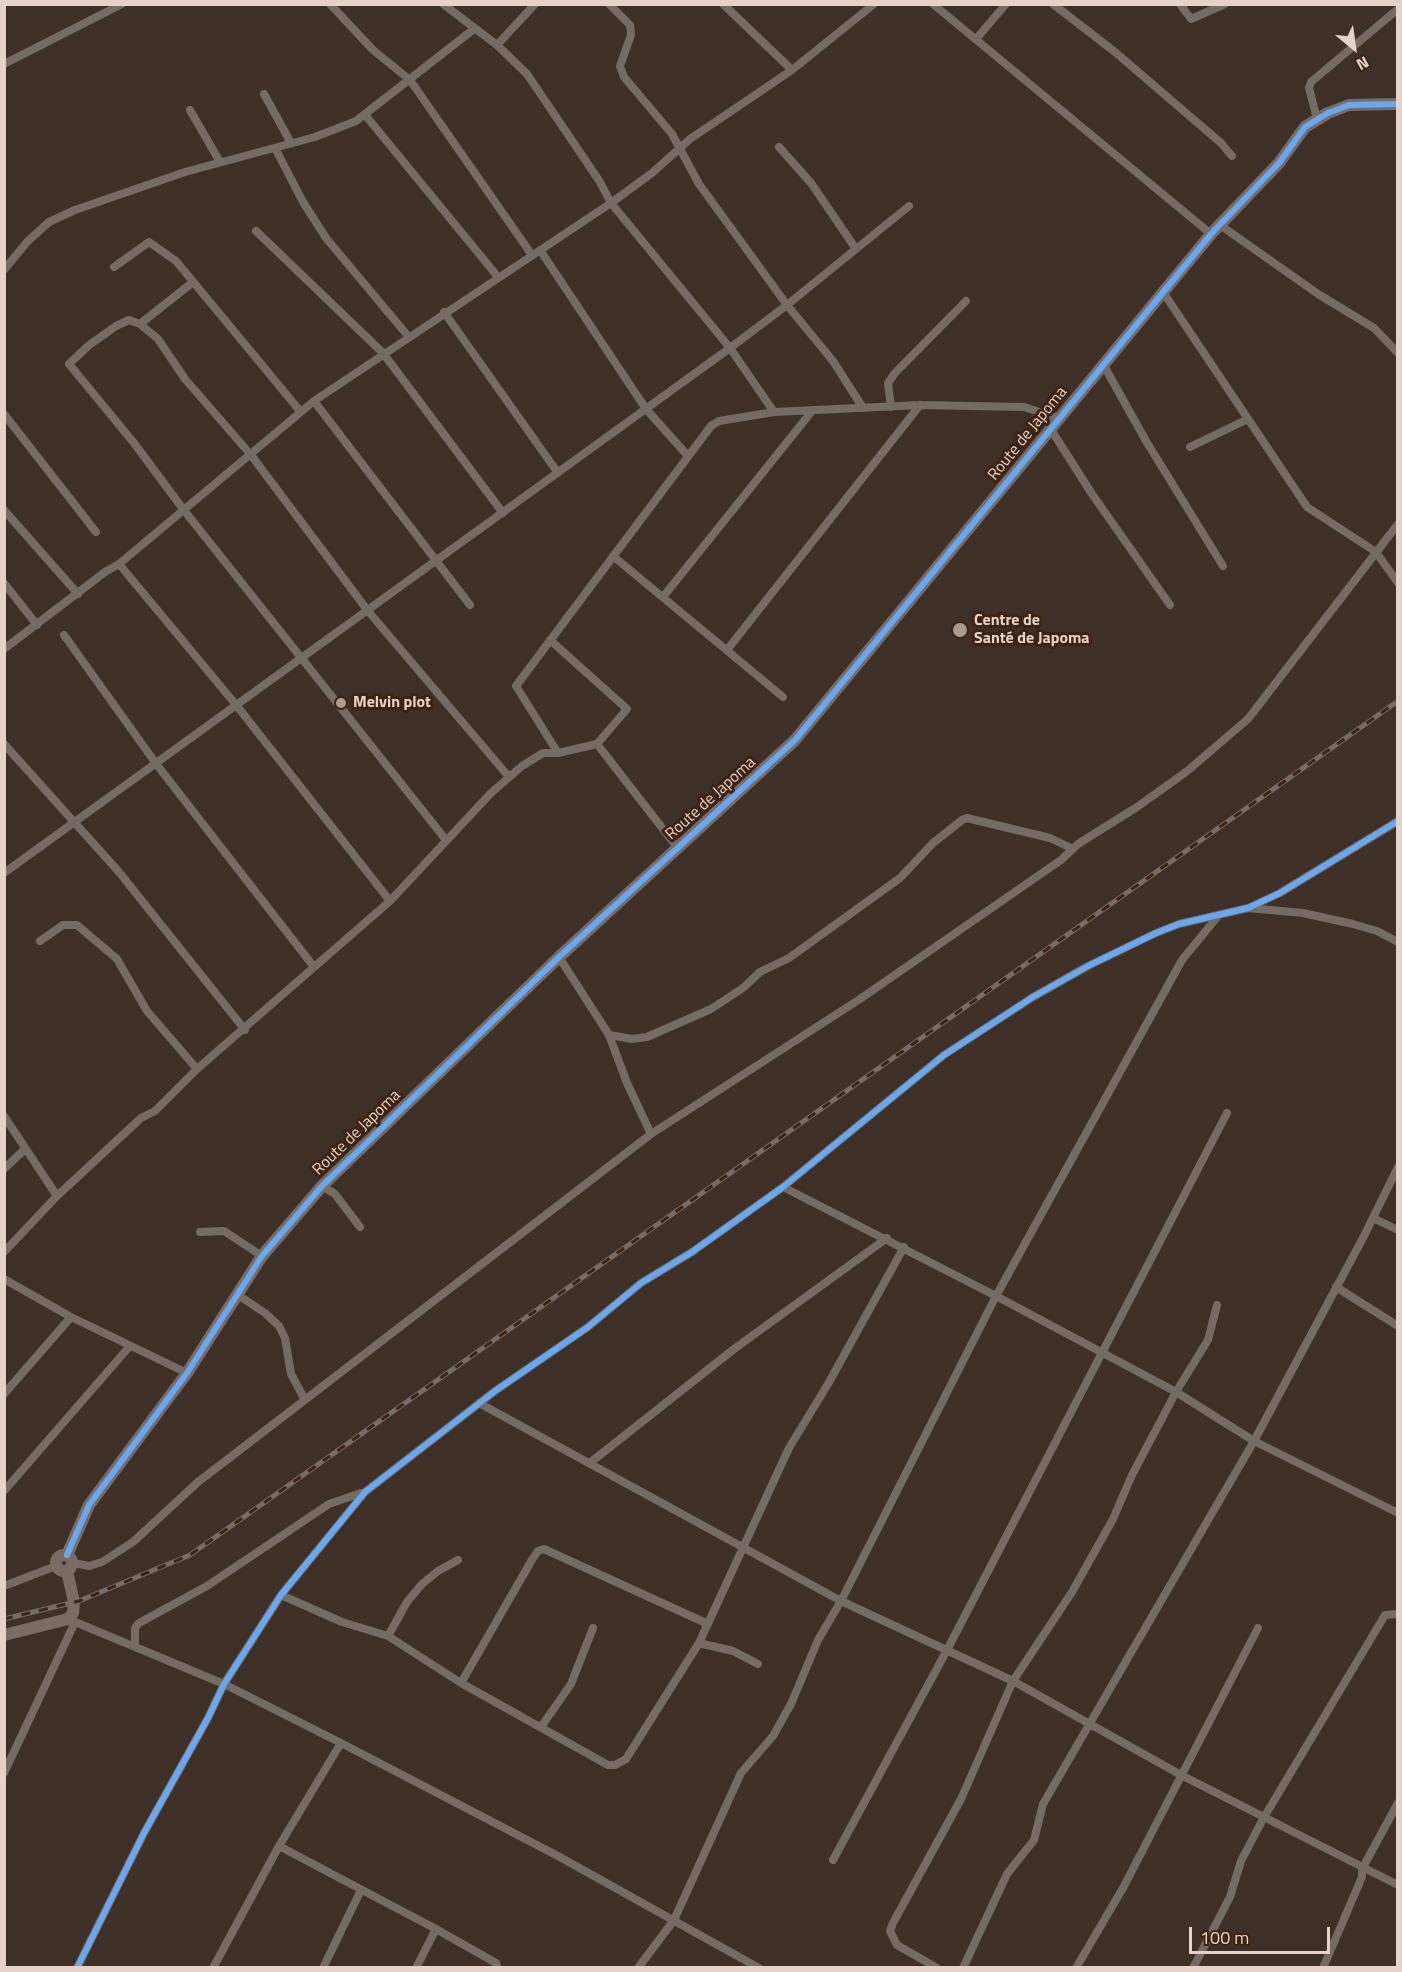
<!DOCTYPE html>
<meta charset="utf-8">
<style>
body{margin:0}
#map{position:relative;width:1402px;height:1972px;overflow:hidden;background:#3f3027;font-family:"Titillium Web",sans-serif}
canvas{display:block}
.frame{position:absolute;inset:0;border:6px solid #e5d3c9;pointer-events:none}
.north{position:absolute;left:1324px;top:18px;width:60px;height:60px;-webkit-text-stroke:4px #3e2313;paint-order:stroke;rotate:151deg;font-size:16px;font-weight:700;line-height:24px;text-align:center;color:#e5d3c9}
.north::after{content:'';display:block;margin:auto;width:21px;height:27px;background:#e5d3c9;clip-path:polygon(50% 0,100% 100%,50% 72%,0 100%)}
.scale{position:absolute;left:1189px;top:1927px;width:141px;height:27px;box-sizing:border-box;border:3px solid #e5d3c9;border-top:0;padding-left:8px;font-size:18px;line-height:21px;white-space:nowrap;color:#e5d3c9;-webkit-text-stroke:4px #3e2313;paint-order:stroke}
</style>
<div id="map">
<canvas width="1402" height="1972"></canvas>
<div class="frame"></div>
<div class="north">N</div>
<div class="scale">100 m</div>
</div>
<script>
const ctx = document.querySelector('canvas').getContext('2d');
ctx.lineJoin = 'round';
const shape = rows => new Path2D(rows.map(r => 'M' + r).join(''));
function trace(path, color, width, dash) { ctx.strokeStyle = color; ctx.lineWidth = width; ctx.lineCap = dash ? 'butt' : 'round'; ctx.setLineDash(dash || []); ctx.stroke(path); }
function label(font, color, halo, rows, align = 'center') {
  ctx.font = font + ' "Titillium Web",sans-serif'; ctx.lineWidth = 6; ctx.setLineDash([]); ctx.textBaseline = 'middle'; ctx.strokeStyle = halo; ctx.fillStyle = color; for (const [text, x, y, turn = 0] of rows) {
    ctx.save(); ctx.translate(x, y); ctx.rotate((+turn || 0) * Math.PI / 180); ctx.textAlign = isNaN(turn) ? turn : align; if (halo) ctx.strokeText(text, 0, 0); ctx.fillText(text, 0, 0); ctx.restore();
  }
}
const street = shape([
 [330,4,373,50,410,80,532,255],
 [443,4,497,45,527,74,600,182,611,203,730,348,774,412],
 [609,4,630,25,631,35,620,66,624,77,672,134,699,184,787,305,833,361,863,408],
 [723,4,792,70],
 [933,4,1211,234],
 [1053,4,1115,52,1221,143,1232,156],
 [1180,4,1191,19,1225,4],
 [977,38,1006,4],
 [497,45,535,4],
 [4,64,122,4],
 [264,94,291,143],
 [190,110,220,162],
 [366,116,498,277],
 [1317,119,1309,88,1311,82,1398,9],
 [779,147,811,183,856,249],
 [275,148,303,202,326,238,408,336],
 [1220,225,1318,294,1374,328,1398,353],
 [256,231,383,353,503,513],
 [540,250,646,409,688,456],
 [114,267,149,242,176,261,300,411],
 [4,270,27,242,49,222,75,210,185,172,315,137,356,121,474,29],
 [1163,292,1307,507,1376,552,1398,583],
 [444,312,558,473],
 [140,324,193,282],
 [1103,364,1146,441,1223,566],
 [314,401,470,605],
 [891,407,888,383,895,373,966,301],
 [4,414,96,532],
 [1050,428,1092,494,1170,605],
 [1190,447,1248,419],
 [4,510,78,594],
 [613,556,783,697],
 [119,564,237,706,390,901],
 [4,583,37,625],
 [663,597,812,411],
 [64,635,157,765,314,967],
 [4,649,105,572,119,564,314,401,611,203,652,173,690,139,792,70,874,4],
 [727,650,920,405],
 [4,744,119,872,245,1030],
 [597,744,677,847],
 [558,753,516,686,711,426,719,421,774,412,920,405,1024,407,1058,418],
 [446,840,183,509,134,443,69,364,88,346,116,326,129,320,140,324,158,339,185,379,251,455,368,611,509,777],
 [4,873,730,348,787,305,909,206],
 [1248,908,1303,913,1353,924,1377,931,1398,942],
 [40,941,63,925,77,925,117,959,147,1011,197,1069],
 [559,957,609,1035,627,1083,651,1134],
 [609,1035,632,1039,647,1037,711,1009,743,988,760,972,789,958,900,878,933,843,962,820,967,818,1050,838,1071,848],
 [4,1116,57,1196],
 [4,1169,25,1149],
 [322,1186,335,1194,360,1227],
 [783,1187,996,1296,1176,1392,1254,1441,1398,1513],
 [1373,1218,1398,1230],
 [200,1232,224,1231,262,1256],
 [4,1252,57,1196,141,1118,155,1111,197,1069,390,901,491,793,522,766,543,753,558,753,597,744,627,709,550,640],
 [4,1279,71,1317,187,1373],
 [1336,1287,1398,1326],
 [238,1295,265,1313,279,1326,285,1338,291,1374,305,1400],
 [4,1394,71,1317],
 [479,1403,841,1601,1013,1681,1181,1775,1398,1885],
 [591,1462,734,1349,887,1238],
 [4,1491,129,1347],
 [73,1563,89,1566,102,1562,133,1542,198,1482,651,1134,860,999,1061,860,1078,844,1137,807,1186,772,1248,719,1398,524],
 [4,1586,56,1566],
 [281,1595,342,1622,388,1636,461,1683,608,1765,615,1765,626,1759,699,1643,789,1448,828,1384,904,1247],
 [68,1619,224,1684,341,1743,558,1856,759,1968],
 [388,1636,407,1602,422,1584,438,1571,458,1560],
 [699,1643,733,1651,758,1664],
 [135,1647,135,1628,139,1623,207,1586,329,1504,361,1493],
 [461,1683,533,1558,538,1551,544,1549,708,1624],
 [541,1727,571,1684,593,1628],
 [4,1773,75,1622],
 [279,1846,436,1929,496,1963,498,1968],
 [833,1860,947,1650,1227,1113],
 [77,1968,144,1833,208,1718,224,1684,281,1595,365,1492,495,1391,588,1327,641,1283,692,1252,783,1187,944,1055,1033,997,1088,966,1156,933,1179,924,1248,908,1280,893,1398,821],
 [213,1968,279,1846,341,1743],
 [323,1968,361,1890],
 [416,1968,436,1929],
 [638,1968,674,1920,741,1773,773,1736,791,1704,818,1640,841,1601,996,1296,1182,960,1218,916],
 [937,1968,897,1945,890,1931,893,1923,961,1799,1013,1681,1072,1592,1113,1519,1132,1475,1176,1392,1208,1340,1217,1305],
 [963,1968,1007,1874,1034,1840,1043,1804,1254,1441,1364,1236,1398,1167],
 [1076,1968,1123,1888,1258,1628],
 [1193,1968,1230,1897,1241,1861,1263,1819,1385,1615,1398,1614],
 [1323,1968,1362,1877,1362,1869,1398,1803]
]);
const secondary = shape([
 '56 1563a8 8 0 1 1 16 0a8 8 0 1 1-16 0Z',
 [67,1555,89,1505,187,1373,262,1256,322,1186,559,957,795,740,1211,234,1279,163,1305,127,1328,113,1349,105,1398,104],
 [4,1635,68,1619,73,1613,74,1602,67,1571]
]);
const rail = shape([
 [4,1619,79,1601,190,1555,1398,701]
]);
const cycleway = shape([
 [67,1555,89,1505,187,1373,262,1256,322,1186,559,957,795,740,1211,234,1279,163,1305,127,1328,113,1349,105,1398,104],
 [77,1968,144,1833,208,1718,224,1684,281,1595,365,1492,495,1391,588,1327,641,1283,692,1252,783,1187,944,1055,1033,997,1088,966,1156,933,1179,924,1248,908,1280,893,1398,821]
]);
const markers = [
 [960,630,8,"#ab9a90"],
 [341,703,6,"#ab9a90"]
];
const streetNames = [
 ["Route de Japoma",1028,434,-51],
 ["Route de Japoma",711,799,-42],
 ["Route de Japoma",357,1133,-44]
];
const poiNames = [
 ["Centre de",974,621],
 ["Santé de Japoma",974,639],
 ["Melvin plot",353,703]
];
trace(street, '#756b65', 8);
trace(secondary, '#7a6c65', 12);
trace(rail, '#766c65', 5);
trace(rail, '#3e2313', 3, [9]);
trace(cycleway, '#66a8f1', 6);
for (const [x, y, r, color] of markers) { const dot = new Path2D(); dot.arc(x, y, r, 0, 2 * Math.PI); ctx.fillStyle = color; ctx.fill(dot); trace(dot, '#3e2313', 2); }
label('16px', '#e5d3c9', '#3e2313', streetNames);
label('bold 16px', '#e5d3c9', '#3e2313', poiNames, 'left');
</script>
